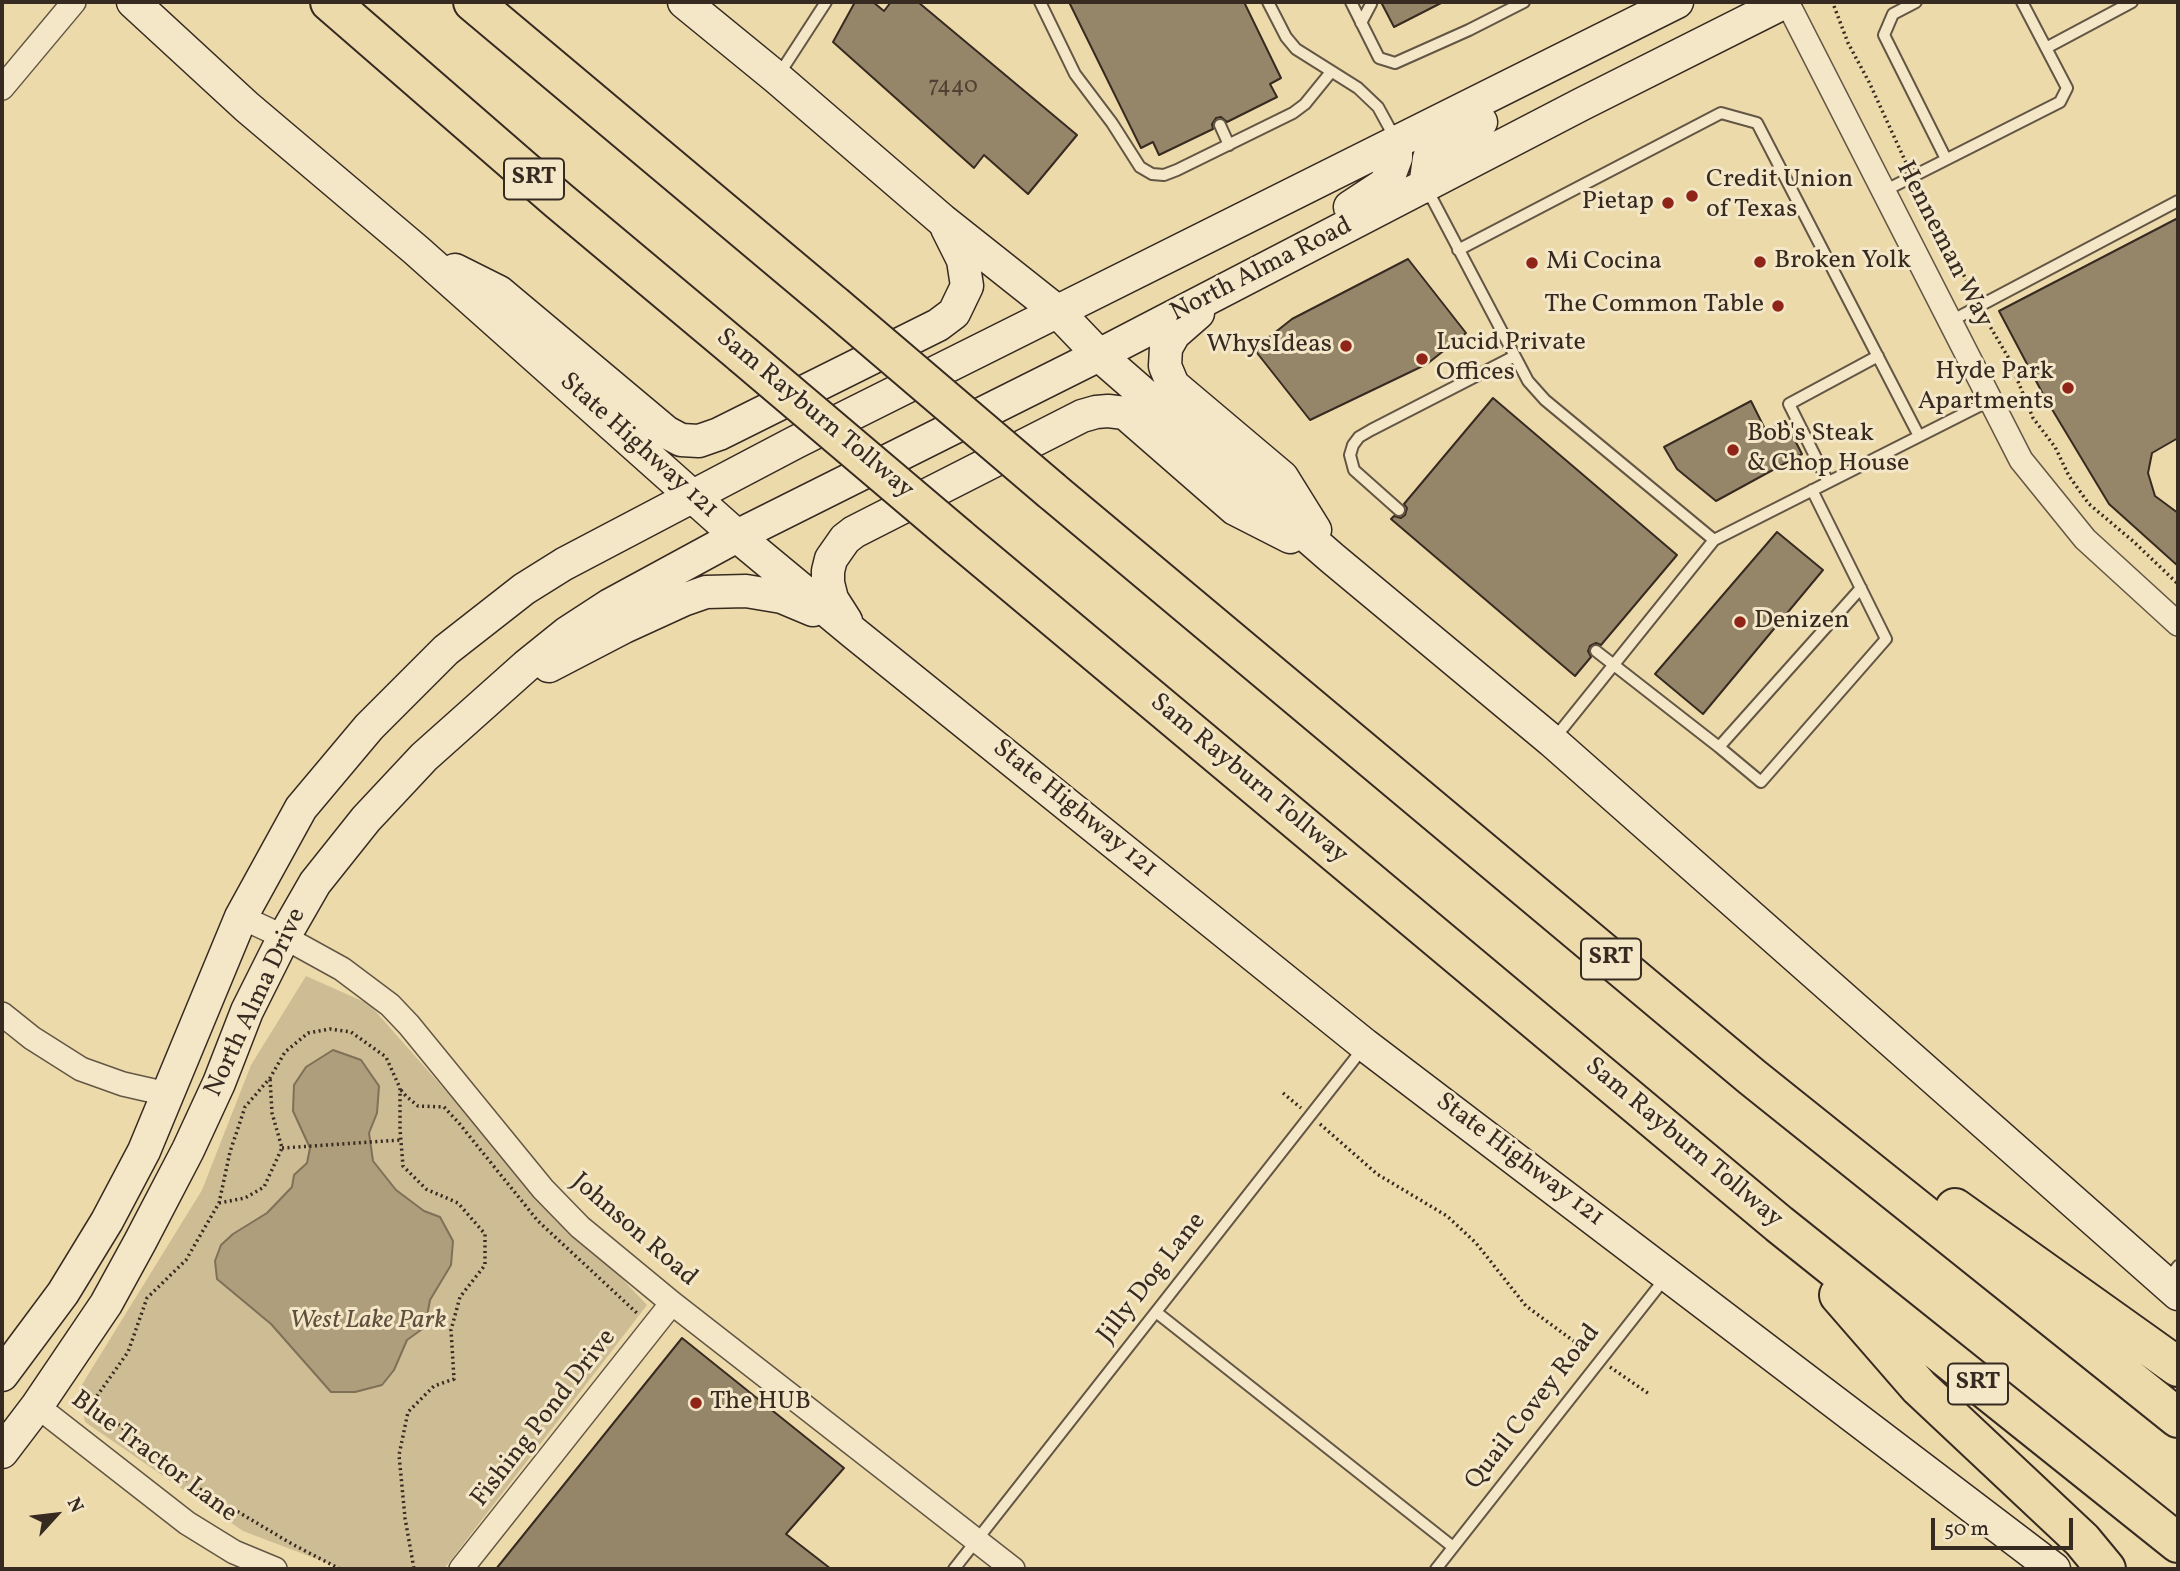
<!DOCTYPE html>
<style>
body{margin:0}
#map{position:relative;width:2180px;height:1571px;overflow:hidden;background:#eddaab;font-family:Vollkorn,serif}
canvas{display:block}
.frame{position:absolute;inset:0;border:4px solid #372a21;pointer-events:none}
.north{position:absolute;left:21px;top:1480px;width:70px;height:70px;-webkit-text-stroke:5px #f3e7c8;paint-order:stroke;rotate:63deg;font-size:19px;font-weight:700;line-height:28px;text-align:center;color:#372a21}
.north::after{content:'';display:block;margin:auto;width:24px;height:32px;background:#372a21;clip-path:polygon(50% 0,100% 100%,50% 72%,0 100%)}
.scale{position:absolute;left:1931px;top:1518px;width:142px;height:32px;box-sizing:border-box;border:4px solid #372a21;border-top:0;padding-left:9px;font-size:21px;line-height:24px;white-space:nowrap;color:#372a21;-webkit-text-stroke:5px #f3e7c8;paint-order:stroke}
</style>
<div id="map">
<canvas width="2180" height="1571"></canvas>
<div class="frame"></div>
<div class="north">N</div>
<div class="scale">50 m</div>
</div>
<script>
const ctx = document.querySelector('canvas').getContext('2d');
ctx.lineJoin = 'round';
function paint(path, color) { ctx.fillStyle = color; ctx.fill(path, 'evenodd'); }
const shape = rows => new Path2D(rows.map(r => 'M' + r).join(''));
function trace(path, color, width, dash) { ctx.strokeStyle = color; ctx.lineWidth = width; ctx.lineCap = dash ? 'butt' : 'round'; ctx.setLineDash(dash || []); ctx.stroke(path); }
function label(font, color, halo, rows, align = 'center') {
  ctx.font = font + ' Vollkorn,serif'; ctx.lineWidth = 6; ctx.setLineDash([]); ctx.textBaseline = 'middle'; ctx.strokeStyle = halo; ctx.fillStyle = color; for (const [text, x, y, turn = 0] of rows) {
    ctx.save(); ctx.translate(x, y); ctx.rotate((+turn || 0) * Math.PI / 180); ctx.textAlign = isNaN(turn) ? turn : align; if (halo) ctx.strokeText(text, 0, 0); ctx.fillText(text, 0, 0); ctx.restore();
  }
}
const green = shape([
 [306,976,369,1004,476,1125,647,1305,444,1569,343,1569,243,1531,85,1422,78,1391,202,1190,251,1065]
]);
const water = shape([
 [333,1050,361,1060,379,1086,377,1113,369,1133,373,1161,396,1190,424,1211,440,1217,453,1241,451,1265,430,1300,425,1327,407,1340,394,1370,382,1385,355,1392,331,1392,271,1324,217,1279,215,1261,221,1245,233,1234,267,1213,292,1187,294,1175,307,1163,310,1148,293,1111,294,1085,306,1067,333,1050]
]);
const building = shape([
 [855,2,873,2,884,11,891,2,918,2,1077,135,1028,194,984,155,974,168,833,42,855,2],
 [1069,2,1244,2,1281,78,1270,84,1277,97,1227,122,1221,117,1216,118,1212,124,1213,129,1159,155,1153,142,1141,148,1069,2],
 [1381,2,1443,2,1394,27,1381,2],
 [2178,218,2178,438,2152,453,2148,473,2155,496,2178,513,2178,566,2109,504,2044,396,1999,311,2178,218],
 [1408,259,1466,333,1427,364,1310,420,1254,349,1292,319,1408,259],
 [1493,398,1677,555,1601,645,1596,643,1590,646,1588,651,1591,657,1575,676,1391,519,1394,516,1401,518,1405,515,1407,508,1404,504,1493,398],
 [1751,401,1766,431,1785,421,1802,454,1716,501,1677,469,1664,447,1751,401],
 [1777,532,1823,570,1703,714,1655,674,1777,532],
 [682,1338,844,1468,786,1534,831,1569,496,1569,682,1338]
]);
const path = shape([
 [1834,6,1848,43,1869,82,1907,165],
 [1918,187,1974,295],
 [1985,318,2008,357,2033,418,2055,447,2069,476,2089,504,2134,542,2178,584],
 [401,1090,406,1096,418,1106,444,1107,458,1122,538,1221,639,1315],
 [1283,1093,1301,1108],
 [1320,1124,1377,1174,1447,1216,1476,1243,1526,1306,1590,1353],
 [282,1148,401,1140],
 [219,1203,245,1198,264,1187,282,1148,272,1113,270,1078],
 [1610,1367,1649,1394],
 [340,1569,292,1544,193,1485,92,1403,128,1352,147,1298,186,1260,219,1203,230,1152,245,1107,270,1078,285,1052,308,1033,330,1029,351,1032,386,1057,400,1088,400,1129,403,1166,426,1189,458,1203,485,1234,485,1265,460,1297,451,1330,454,1379,434,1386,408,1412,399,1455,405,1518,414,1569]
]);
const lane = shape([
 [1040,2,1075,74,1112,123,1140,167,1152,174,1164,175,1177,170,1293,113,1305,104,1331,72],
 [1268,2,1286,37,1296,49,1358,88,1378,107,1396,140],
 [1351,2,1379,58,1395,63,1469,30,1524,2],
 [1916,2,1893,14,1884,35,1946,159],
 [1361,23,1371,4,1370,2],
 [2046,48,2132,2],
 [778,76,826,2],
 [1220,125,1229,145],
 [1427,189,1528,381,1545,400,1714,540],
 [1884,191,2060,102,2067,88,2022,2],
 [1458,250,1721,113,1757,123,1919,436],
 [1951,321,2178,201],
 [1828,482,1789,404,1878,356],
 [1399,510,1354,470,1350,455,1353,445,1359,437,1371,430,1513,357],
 [1596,651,1719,747,1861,588],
 [1554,739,1714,540,1991,400],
 [1719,747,1761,782,1886,639,1812,490],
 [2166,1281,2178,1266],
 [1156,1312,1453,1547],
 [954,1569,1364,1047],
 [1436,1569,1666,1277]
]);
const street = shape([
 [1787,2,2021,460,2085,539,2178,624],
 [2,88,74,2],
 [241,917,284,937,342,969,390,1005,409,1025,543,1189,580,1227,672,1303,1013,1569],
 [2,1014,32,1038,81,1069,123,1084,167,1094],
 [37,1406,187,1523,234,1552,275,1569],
 [461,1569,672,1303]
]);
const secondary = shape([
 [133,2,247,107,416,250,737,536,854,633,1365,1045,2054,1569],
 [684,2,777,78,942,220,1058,312,1099,355,1332,558,1552,741,2178,1294],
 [1425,187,1429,158,1447,139,1481,122],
 [1350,207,1385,184,1390,174,1396,158,1396,141],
 [455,270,499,292,666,432,681,440,699,441,719,434,938,325,954,313,967,286,963,260,947,228],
 [1198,313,1174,334,1166,348,1165,366,1173,385,1282,477,1315,530],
 [846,621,832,599,828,583,828,571,831,559,845,539,854,532,1082,416,1096,412,1108,411,1125,413,1235,509,1290,537],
 [549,666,624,627,683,600,706,592,746,591,782,597,813,610],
 [2,1375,63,1293,107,1221,144,1151,241,917,301,808,369,727,446,650,524,589,564,564,796,442,1677,2],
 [2,1452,37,1406,106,1304,140,1242,188,1150,219,1083,247,1011,284,937,315,883,366,819,424,757,526,666,567,633,610,605,737,536,1099,355,1582,104,1785,2]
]);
const highway = shape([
 [330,2,558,200,742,354],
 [473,2,834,305],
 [1052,491,1752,1077,2178,1418],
 [959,538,1779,1224,2178,1543],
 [1955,1208,2178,1367],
 [1839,1295,1919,1387,2082,1540,2106,1569]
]);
const highwayBridge = shape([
 [834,305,1052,491],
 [742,354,959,538]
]);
const markers = [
 [1692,196,7,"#8f2418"],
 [1668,203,7,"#8f2418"],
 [1760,262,7,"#8f2418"],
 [1532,263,7,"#8f2418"],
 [1778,306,7,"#8f2418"],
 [1346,346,7,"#8f2418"],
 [1422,359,7,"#8f2418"],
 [2068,388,7,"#8f2418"],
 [1733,450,7,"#8f2418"],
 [1740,622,7,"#8f2418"],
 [696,1403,7,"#8f2418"]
];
const numberNames = [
 ["7440",953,88]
];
const shields = [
 [534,179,60],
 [1611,959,60],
 [1978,1384,60]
];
const shieldNames = [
 ["SRT",534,179],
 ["SRT",1611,959],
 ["SRT",1978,1384]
];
const poiNames = [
 ["Credit Union",1706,181],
 ["of Texas",1706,211],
 ["Pietap",1654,203,"right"],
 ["Broken Yolk",1774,262],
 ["Mi Cocina",1546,263],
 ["The Common Table",1764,306,"right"],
 ["Lucid Private",1436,344],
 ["Offices",1436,374],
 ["WhysIdeas",1332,346,"right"],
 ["Hyde Park",2054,373,"right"],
 ["Apartments",2054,403,"right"],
 ["Bob's Steak",1747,435],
 ["& Chop House",1747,465],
 ["Denizen",1754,622],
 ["The HUB",710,1403]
];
const streetNames = [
 ["Henneman Way",1943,245,63],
 ["North Alma Road",1262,271,-27],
 ["Sam Rayburn Tollway",814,415,40],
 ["State Highway 121",638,447,42],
 ["Sam Rayburn Tollway",1248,780,40],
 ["State Highway 121",1074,810,39],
 ["North Alma Drive",257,1003,-65],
 ["Sam Rayburn Tollway",1683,1144,40],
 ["State Highway 121",1519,1161,37],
 ["Johnson Road",633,1231,41],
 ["Jilly Dog Lane",1153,1279,-52],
 ["Quail Covey Road",1534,1408,-52],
 ["Fishing Pond Drive",545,1419,-52],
 ["Blue Tractor Lane",153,1458,37]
];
const parkNames = [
 ["West Lake Park",368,1322]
];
paint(green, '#cebc94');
paint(water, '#af9e7c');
trace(water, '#7f7058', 2);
paint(building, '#968669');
trace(building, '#372a21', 2);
trace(lane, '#645644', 14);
trace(street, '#645644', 26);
trace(secondary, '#372a21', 35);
trace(highway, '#372a21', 42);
trace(path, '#372a21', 3.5, [2, 3.5]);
trace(lane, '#f3e7c8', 10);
trace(street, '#f3e7c8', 23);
trace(secondary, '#f3e7c8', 32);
trace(highway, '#eddaab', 38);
trace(highwayBridge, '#372a21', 42, []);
trace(highwayBridge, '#eddaab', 38);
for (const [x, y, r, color] of markers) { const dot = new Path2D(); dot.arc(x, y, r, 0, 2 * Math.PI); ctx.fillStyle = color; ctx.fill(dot); trace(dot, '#f3e7c8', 2.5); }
label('23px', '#4f4133', null, numberNames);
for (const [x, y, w] of shields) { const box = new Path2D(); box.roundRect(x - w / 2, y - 20.5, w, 41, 5); ctx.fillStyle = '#f3e7c8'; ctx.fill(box); trace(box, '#372a21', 2); }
label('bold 24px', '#372a21', null, shieldNames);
label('26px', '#372a21', '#f3e7c8', poiNames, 'left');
label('26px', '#372a21', '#f3e7c8', streetNames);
label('italic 26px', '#5d4e3e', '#f3e7c8', parkNames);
</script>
